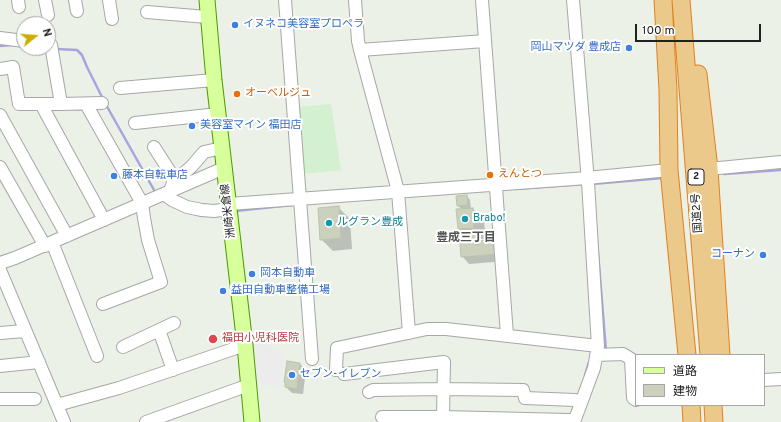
<!DOCTYPE html>
<meta charset="utf-8">
<style>
body{margin:0}
#map{position:relative;width:781px;height:422px;overflow:hidden;background:#ebf1e6;font-family:Overpass,"Noto Sans JP",sans-serif}
canvas{display:block}
.legend{position:absolute;left:635px;top:354px;width:130px;height:52px;box-sizing:border-box;background:#fff;border:1px solid #a6a6a6;margin:0;padding:5px 7px;list-style:none;font-size:12px;color:#202020}
.legend li{display:flex;align-items:center;gap:8px;height:20px}
.legend b{width:20px;border:1px solid #a6a6a6}
.north{position:absolute;left:16px;top:16px;width:40px;height:40px;box-sizing:border-box;background:#fff;border:1px solid #a6a6a6;border-radius:50%;rotate:73deg;font-size:11px;font-weight:700;line-height:16px;text-align:center;color:#202020}
.north::after{content:'';display:block;margin:auto;width:14px;height:18px;background:#cfad00;clip-path:polygon(50% 0,100% 100%,50% 72%,0 100%)}
.scale{position:absolute;left:635px;top:24px;width:126px;height:18px;box-sizing:border-box;border:2px solid #202020;border-top:0;padding-left:5px;font-size:12px;line-height:14px;white-space:nowrap;color:#202020;-webkit-text-stroke:3px #fff;paint-order:stroke}
</style>
<div id="map">
<canvas width="781" height="422"></canvas>
<ul class="legend">
<li><b style="height:5px;background:#d7ff9c"></b>道路</li>
<li><b style="height:11px;background:#ccd1be"></b>建物</li>
</ul>
<div class="north">N</div>
<div class="scale">100 m</div>
</div>
<script>
const ctx = document.querySelector('canvas').getContext('2d');
ctx.lineJoin = 'round';
function paint(path, color) { ctx.fillStyle = color; ctx.fill(path, 'evenodd'); }
const shape = rows => new Path2D(rows.map(r => 'M' + r).join(''));
function trace(path, color, width, dash) { ctx.strokeStyle = color; ctx.lineWidth = width; ctx.lineCap = dash ? 'butt' : 'round'; ctx.setLineDash(dash || []); ctx.stroke(path); }
function label(font, color, halo, rows, align = 'center') {
  ctx.font = font + ' Overpass,"Noto Sans JP",sans-serif'; ctx.lineWidth = 4; ctx.setLineDash([]); ctx.textBaseline = 'middle'; ctx.strokeStyle = halo; ctx.fillStyle = color; for (const [text, x, y, turn = 0] of rows) {
    ctx.save(); ctx.translate(x, y); ctx.rotate((+turn || 0) * Math.PI / 180); ctx.textAlign = isNaN(turn) ? turn : align; if (halo) ctx.strokeText(text, 0, 0); ctx.fillText(text, 0, 0); ctx.restore();
  }
}
const farmland = shape([
 [331,104,341,170,302,174,297,107]
]);
const parking = shape([
 [248,338,285,352,281,387,252,384]
]);
const shadow = shape([
 [467,196,470,200,471,209,473,209,484,221,486,239,480,239,506,261,469,264,462,256,464,234,458,228,463,210,458,206],
 [338,207,350,219,352,249,333,251,321,239],
 [300,364,306,370,303,394,292,393,286,387]
]);
const stream = shape([
 [0,46,12,45],
 [56,49,77,50,82,55,87,67,103,99],
 [105,103,154,190],
 [724,174,781,170],
 [592,184,663,178],
 [515,189,585,184],
 [235,211,292,205],
 [190,213,202,216],
 [597,240,606,351],
 [585,375,589,362]
]);
const building = shape([
 [467,195,468,205,457,206,456,196,467,195],
 [339,206,341,238,320,240,318,208,339,206],
 [473,208,474,228,458,229,456,209,473,208],
 [475,232,476,245,479,245,478,241,498,239,499,254,461,257,459,233,475,232],
 [287,361,300,363,297,389,285,387,285,383,284,382,287,361]
]);
const minor = shape([
 [18,0,19,7],
 [45,0,48,15],
 [75,0,77,11],
 [109,0,112,19],
 [285,0,312,359],
 [355,0,358,41,360,50,398,191,409,333],
 [482,0,507,335],
 [573,0,588,182,598,346,594,368,574,422],
 [147,12,207,17],
 [0,38,24,41],
 [48,45,51,45,61,104,41,104,104,220],
 [360,50,485,41],
 [0,69,13,67,19,104,41,104],
 [120,88,214,80],
 [61,104,102,103],
 [86,104,142,203,144,218,148,240,161,282,103,304],
 [0,115,67,236],
 [135,123,218,114],
 [154,147,172,175,173,183,171,188],
 [0,167,45,246],
 [709,169,781,162],
 [173,183,192,166,204,152,222,148],
 [164,194,172,200,187,207,202,210,214,211,229,209],
 [229,204,587,178,669,170],
 [52,242,97,356],
 [0,263,15,258,224,168],
 [0,270,64,422],
 [159,330,173,370],
 [0,333,25,331],
 [123,347,174,323],
 [596,355,623,354,631,359,633,398,636,400],
 [0,366,39,362],
 [336,370,337,348,427,329,446,329,598,346],
 [344,374,444,362,443,417],
 [764,380,781,379],
 [369,392,373,390,444,389,523,390,525,398,575,400,581,402],
 [0,399,35,399],
 [57,405,119,388,245,345],
 [382,417,443,417,568,420,574,421],
 [146,422,249,385]
]);
const major = shape([
 [207,0,214,80,245,345,252,422]
]);
const highway = shape([
 [663,0,668,90,669,170,687,355],
 [681,0,709,355],
 [698,74,709,169,721,355],
 [691,405,692,422],
 [713,405,714,422]
]);
const markers = [
 [235,25,4,"#3f7fe0"],
 [629,48,4,"#3f7fe0"],
 [237,94,4,"#e8710a"],
 [192,126,4,"#3f7fe0"],
 [490,175,4,"#e8710a"],
 [114,176,4,"#3f7fe0"],
 [465,219,4,"#0f9aa8"],
 [329,223,4,"#0f9aa8"],
 [763,255,4,"#3f7fe0"],
 [252,274,4,"#3f7fe0"],
 [223,291,4,"#3f7fe0"],
 [213,339,5,"#e0444e"],
 [292,375,4,"#3f7fe0"]
];
const shields = [
 [696,177,16]
];
const shieldNames = [
 ["2",696,177]
];
const shopNames = [
 ["イヌネコ美容室プロペラ",243,25],
 ["岡山マツダ 豊成店",621,48,"right"],
 ["美容室マイン 福田店",200,126],
 ["藤本自転車店",122,176],
 ["コーナン",755,255,"right"],
 ["岡本自動車",260,274],
 ["益田自動車整備工場",231,291],
 ["セブン-イレブン",300,375]
];
const foodNames = [
 ["オーベルジュ",245,94],
 ["えんとつ",498,175]
];
const streetNames = [
 ["洲崎米倉線",229,211,-97],
 ["国道2号",698,213,-94]
];
const cultureNames = [
 ["Brabo!",473,219],
 ["ルグラン豊成",337,223]
];
const healthNames = [
 ["福田小児科医院",222,339]
];
const neighbourhoodNames = [
 ["豊成三丁目",466,239]
];
paint(farmland, '#d3f0d0');
paint(parking, '#ececec');
paint(shadow, '#0003');
trace(stream, '#a7a4e0', 2.5);
paint(building, '#ccd1be');
trace(building, '#bcc3a7', 1);
trace(minor, '#a7a7a7', 14);
trace(major, '#4d9b00', 17);
trace(highway, '#e47f1d', 19);
trace(minor, '#fff', 12);
trace(major, '#d7ff9c', 15);
trace(highway, '#ebc98a', 17);
for (const [x, y, r, color] of markers) { const dot = new Path2D(); dot.arc(x, y, r, 0, 2 * Math.PI); ctx.fillStyle = color; ctx.fill(dot); trace(dot, '#fff', 1.5); }
for (const [x, y, w] of shields) { const box = new Path2D(); box.roundRect(x - w / 2, y - 8, w, 16, 3); ctx.fillStyle = '#fff'; ctx.fill(box); trace(box, '#202020', 1); }
label('bold 10px', '#202020', null, shieldNames);
label('11px', '#366cbe', '#fff', shopNames, 'left');
label('11px', '#c56008', '#fff', foodNames, 'left');
label('11px', '#202020', '#fff', streetNames);
label('11px', '#0d838f', '#fff', cultureNames, 'left');
label('11px', '#be3a42', '#fff', healthNames, 'left');
label('bold 12px', '#535353', '#fff', neighbourhoodNames);
</script>
